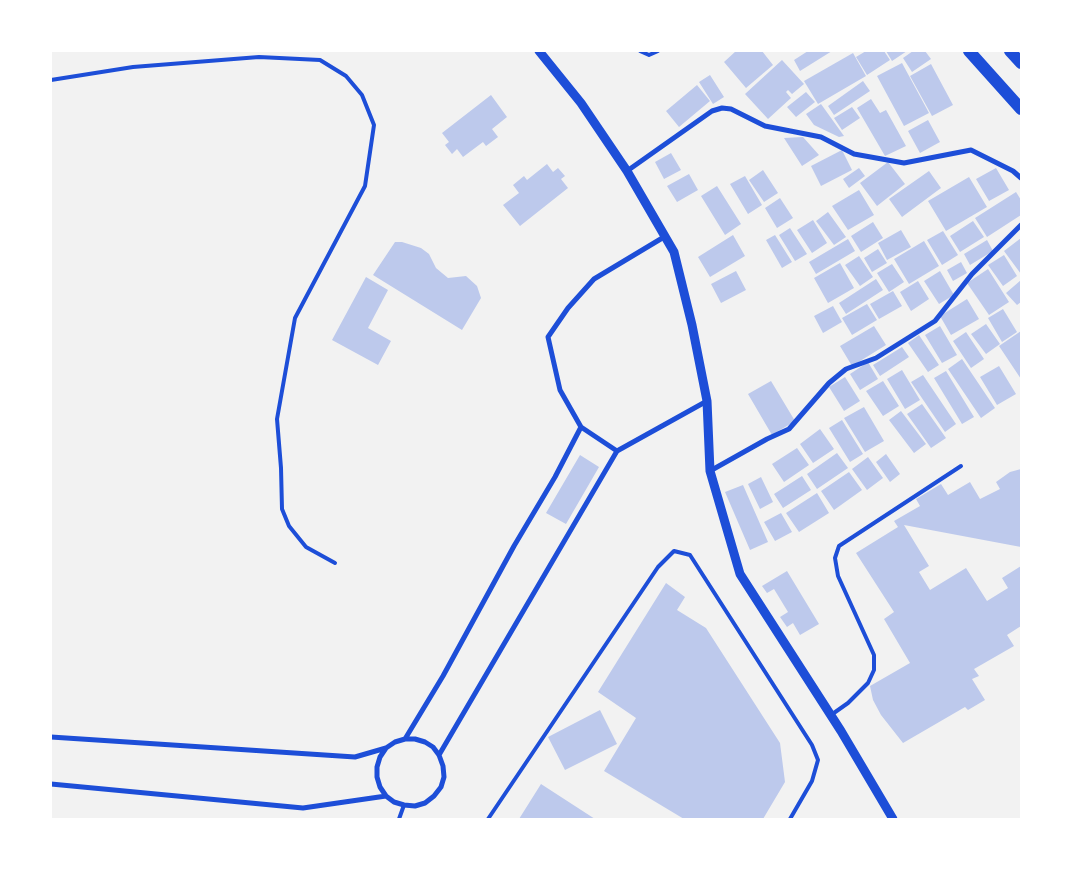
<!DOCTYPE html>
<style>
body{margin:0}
#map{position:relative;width:1072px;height:870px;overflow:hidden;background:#f2f2f2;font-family:"Nunito Sans",sans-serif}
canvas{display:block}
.frame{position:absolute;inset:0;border:52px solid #fff;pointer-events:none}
</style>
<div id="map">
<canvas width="1072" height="870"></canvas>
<div class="frame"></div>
</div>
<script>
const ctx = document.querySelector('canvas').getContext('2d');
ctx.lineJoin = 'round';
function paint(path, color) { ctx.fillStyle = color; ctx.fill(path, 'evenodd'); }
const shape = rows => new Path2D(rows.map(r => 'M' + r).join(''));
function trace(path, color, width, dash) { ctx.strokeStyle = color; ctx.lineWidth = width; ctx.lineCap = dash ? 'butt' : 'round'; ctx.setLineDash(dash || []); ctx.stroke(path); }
const building = shape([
 [736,51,762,51,773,65,746,88,724,62],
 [808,51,832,51,800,71,794,60],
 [866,51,884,51,890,60,867,75,856,57],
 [886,51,907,51,892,61],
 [913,51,925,51,931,59,912,72,903,58],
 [853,53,866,76,818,104,804,81],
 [782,60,804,84,792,94,788,90,786,92,791,98,768,119,745,94],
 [902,63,929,113,904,126,877,76],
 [931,64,953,105,932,116,910,76],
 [710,75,724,97,713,104,699,82],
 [863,81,870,91,834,115,828,106],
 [697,85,710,101,679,127,666,111],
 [806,92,815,102,796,117,787,107],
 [491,95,507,117,492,129,498,137,486,146,483,142,463,157,457,149,452,154,445,145,449,142,442,133],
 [871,99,880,113,886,110,906,146,885,156,857,108],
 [821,104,844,136,839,137,814,125,806,114],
 [852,107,860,118,842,130,834,118],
 [928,120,940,142,920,153,908,131],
 [803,137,819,155,802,166,784,138],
 [842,150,852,170,821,186,811,166],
 [671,153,681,170,664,179,655,162],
 [888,162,905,184,877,206,860,183],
 [547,164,553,172,558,168,565,176,561,179,568,188,520,226,503,205,519,193,513,185,524,176,527,180],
 [859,168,865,176,849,188,843,179],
 [996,168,1009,190,989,201,976,179],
 [763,170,778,193,764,202,749,180],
 [929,171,941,188,902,217,889,199],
 [689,174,698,190,677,202,667,186],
 [745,176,762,205,748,214,730,184],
 [969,177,987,207,946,231,928,201],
 [717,186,741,224,725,235,701,196],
 [859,190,874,215,848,230,832,206],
 [1016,192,1021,200,1021,215,987,237,975,218],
 [780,198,793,218,777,228,765,208],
 [828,212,846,237,834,245,816,221],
 [813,220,827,243,812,253,797,230],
 [973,221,984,237,960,252,950,236],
 [873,222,883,238,861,252,851,236],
 [790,228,807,254,795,261,779,235],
 [901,230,911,247,887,260,878,243],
 [943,231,958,255,942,265,927,240],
 [733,235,745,256,710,277,698,257],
 [775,235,792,262,782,268,766,240],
 [1021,238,1021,274,1004,251],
 [848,239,855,251,816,274,809,262],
 [987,240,993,251,970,265,964,254],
 [924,241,939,266,909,284,894,259],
 [395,242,402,242,421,248,429,254,436,268,448,278,466,276,477,286,481,298,462,330,373,275],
 [878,249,887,263,872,272,864,258],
 [1004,255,1017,276,1003,286,988,265],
 [859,256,873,277,860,286,845,265],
 [961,262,967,273,953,281,947,270],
 [840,263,854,288,828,303,814,278],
 [892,264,904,282,889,292,877,273],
 [988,269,1009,302,989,315,967,283],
 [736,271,746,290,721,303,711,284],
 [940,271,954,295,939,304,924,281],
 [366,277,388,290,368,328,391,341,378,365,332,340],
 [876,279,883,290,846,314,839,303],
 [1021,280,1021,302,1017,305,1006,293],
 [918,281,929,299,911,311,900,292],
 [893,291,902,306,879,319,870,304],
 [967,299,979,319,951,335,940,316],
 [867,304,877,320,852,335,842,318],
 [833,306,842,322,823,333,814,316],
 [1003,309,1017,332,1002,342,988,318],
 [986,324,1000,344,986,354,971,334],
 [874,326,886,345,852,366,840,346],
 [940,326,957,355,942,363,925,335],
 [1021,331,1021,379,999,346],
 [966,332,984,359,971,368,953,341],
 [919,335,939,365,928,372,908,343],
 [902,347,909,357,880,376,873,365],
 [962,359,995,408,981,418,948,369],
 [868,362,878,379,860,390,850,374],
 [999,366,1016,394,997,405,980,377],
 [902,370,920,400,905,409,887,379],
 [946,371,974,417,962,424,934,378],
 [923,375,956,424,945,432,911,382],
 [845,377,860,401,844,411,829,387],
 [771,381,795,421,772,435,748,394],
 [883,381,899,406,883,416,866,391],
 [922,404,946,438,931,448,907,414],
 [864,407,884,441,865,452,844,418],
 [901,411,926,444,914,453,889,420],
 [842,420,863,454,850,462,829,428],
 [820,429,834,449,813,463,800,444],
 [797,448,809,465,784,482,772,464],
 [837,453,848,468,817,489,807,474],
 [886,454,900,474,890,482,876,462],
 [580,455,599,467,566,524,546,513],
 [868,457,883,478,867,490,852,469],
 [1021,469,1021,547,904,525,929,566,919,572,930,590,966,568,987,601,1008,588,1002,578,1021,566,1021,626,1007,635,1014,646,974,669,979,676,972,679,985,700,968,710,965,707,903,743,881,715,873,700,870,686,910,663,884,619,894,612,856,553,898,527,894,521,920,506,916,499,941,484,948,495,970,482,980,499,1000,489,996,482,1010,472],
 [849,472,862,490,834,510,821,491],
 [802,476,811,490,783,508,774,494],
 [761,477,773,502,760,509,748,484],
 [743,485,768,542,750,550,725,492],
 [817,493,829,513,799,532,786,513],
 [781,513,792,532,775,541,764,522],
 [787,571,819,624,800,635,793,623,787,627,780,617,788,612,774,589,767,593,762,586],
 [666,583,685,597,677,610,706,628,780,743,785,782,763,819,684,819,604,771,636,718,598,692],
 [600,710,617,744,565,770,548,737],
 [541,784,595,819,519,819]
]);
const service = shape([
 [640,51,649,55,658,51],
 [51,80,133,67,259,57,320,60,346,76,362,95,374,125,365,186,295,318,277,419,281,468,282,509,289,526,306,547,335,563],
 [831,715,848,703,868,683,874,670,874,655,838,576,835,558,839,546,961,466],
 [399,819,404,805],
 [488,819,658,567,674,551,690,555,812,745,818,760,812,781,790,819]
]);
const minor = shape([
 [627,171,712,111,722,108,731,109,765,126,821,137,854,154,904,163,971,150,1013,171,1021,178],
 [581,427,617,451],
 [710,471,767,439,789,429,829,383,846,369,876,358,935,321,972,274,1021,225],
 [51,737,355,757,386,748],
 [405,739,415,739,425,742,433,747,439,755,443,766,444,777,441,787,434,796,425,803,415,806,404,805,394,802,386,796,380,787,377,777,377,767,380,757,386,748,395,742,405,739,443,676,514,546,555,477,581,427,560,390,548,337,568,308,594,279,664,237],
 [439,755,617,451,707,401],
 [51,784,303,808,386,796]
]);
const tertiary = shape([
 [539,51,581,103,627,171,674,252,692,325,707,401,710,471,740,574,841,731,893,819]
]);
const primary = shape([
 [969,51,1021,109],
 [1010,51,1021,63]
]);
paint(building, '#bdc9ec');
trace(service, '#1d4ed8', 4);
trace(minor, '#1d4ed8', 5);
trace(tertiary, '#1d4ed8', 9);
trace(primary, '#1d4ed8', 12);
</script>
